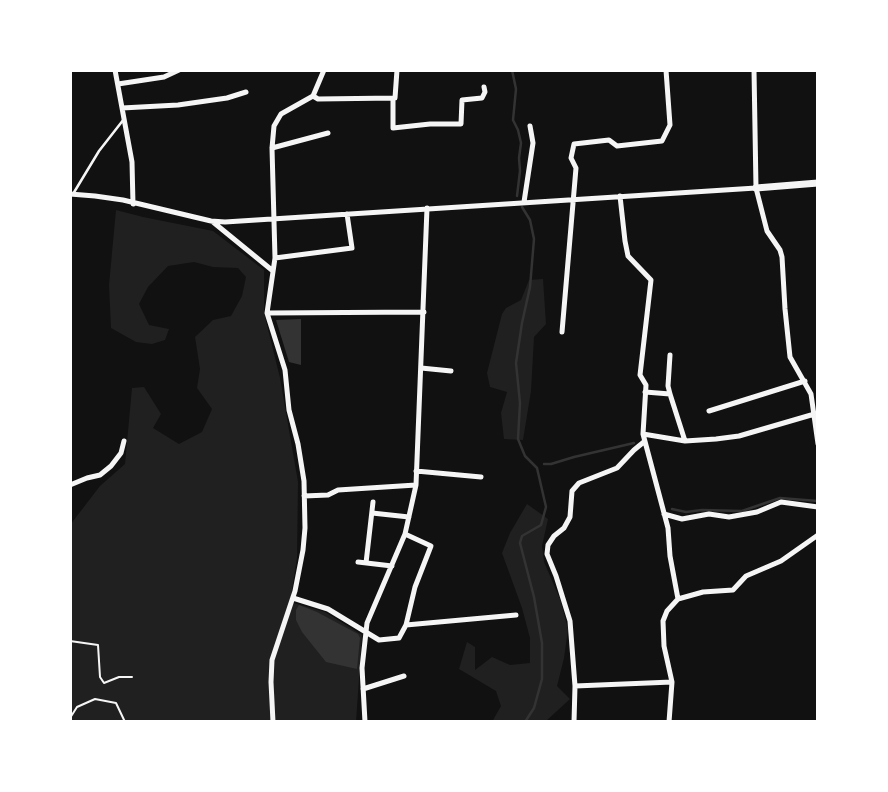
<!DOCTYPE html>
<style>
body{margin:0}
#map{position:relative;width:888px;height:792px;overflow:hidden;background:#111;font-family:"PT Sans Narrow",sans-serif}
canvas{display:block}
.frame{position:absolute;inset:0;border:72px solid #fff;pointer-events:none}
</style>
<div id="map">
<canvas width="888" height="792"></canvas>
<div class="frame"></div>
</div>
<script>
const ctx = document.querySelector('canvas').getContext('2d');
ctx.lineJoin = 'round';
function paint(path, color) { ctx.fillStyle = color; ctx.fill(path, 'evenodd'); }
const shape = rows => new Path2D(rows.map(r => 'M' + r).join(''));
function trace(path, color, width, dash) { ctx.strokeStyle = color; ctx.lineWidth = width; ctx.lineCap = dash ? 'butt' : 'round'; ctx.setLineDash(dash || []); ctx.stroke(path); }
const green = shape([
 [116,210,143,217,213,231,264,270,264,313,280,378,298,482,297,558,290,602,325,612,362,635,356,722,70,722,70,525,100,486,125,464,132,388,144,387,161,414,153,428,179,444,202,432,212,409,197,388,200,369,195,337,213,320,231,316,242,296,246,277,238,268,213,267,194,262,168,266,148,287,139,304,149,325,169,329,165,340,152,344,136,342,111,328,109,285],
 [543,279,546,324,534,337,531,391,523,440,504,439,501,413,507,392,490,387,487,373,502,314,506,308,521,300,529,280],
 [527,504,548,519,542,546,544,562,560,599,568,629,564,658,557,686,570,699,545,722,492,722,501,706,496,691,459,669,467,642,475,647,475,670,492,657,510,665,530,663,530,638,522,608,502,553,510,533]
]);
const water = shape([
 [301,319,301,365,289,362,276,320],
 [299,605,317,612,358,634,360,638,357,669,326,662,302,632,296,620,296,610]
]);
const stream = shape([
 [512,70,516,89,513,120,518,130,521,143,519,158,520,171,517,196],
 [522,207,530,220,534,239,530,287,522,323,516,363,520,403,518,439,525,456,537,468,546,507,541,525,522,536,520,543,534,597,542,643,542,679,534,708,525,722],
 [544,464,551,464,574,457,634,443],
 [672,509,686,512,702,510,742,511,780,498,818,501]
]);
const path = shape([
 [70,641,98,645,100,677,104,683,119,677,132,677],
 [70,718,77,707,95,699,116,703,125,722]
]);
const service = shape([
 [73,194,99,151,124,119]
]);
const minor = shape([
 [115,70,132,162,133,204],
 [754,70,756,188,767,231,780,250,782,257,785,309,790,357,811,394,818,444],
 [118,84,164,77,179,70],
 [313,96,318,99,395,98,397,70],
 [393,98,393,128,430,124,461,124,462,100,482,98,485,92,484,87],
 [122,108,178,105,227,98,246,92],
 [272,148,328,133],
 [70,194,95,196,123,200,211,221,225,222,756,188],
 [620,196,625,241,628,256,651,280,640,375,646,385,643,434,668,528,670,556,678,599,667,611,663,621,664,646,672,682,669,722],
 [524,202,533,143,530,126],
 [213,222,273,271],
 [275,258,352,248,347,214],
 [267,313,424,312],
 [562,332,576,168,571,158,574,144,609,140,617,146,662,141,670,125,666,70],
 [670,355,668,386,670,394,685,441],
 [421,368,451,371],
 [645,392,670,394],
 [709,411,805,381],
 [643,434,685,441,716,439,739,436,818,413],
 [416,471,481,477],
 [70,485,87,478,100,475,111,466,121,453,124,441],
 [304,496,328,495,338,490,416,485],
 [372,513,409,517],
 [664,514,682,519,709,514,729,517,757,512,781,502,818,507],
 [358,562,392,566],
 [366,563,373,502],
 [293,598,328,609,379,640,399,638,406,625,415,587,431,546,405,534],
 [678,599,703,592,733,590,746,576,781,561,818,535],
 [406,625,516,615],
 [575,686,672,682],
 [363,689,404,676],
 [273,722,271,682,272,660,295,591,303,550,305,528,304,481,298,444,289,410,285,370,267,313,275,258,272,148,274,126,281,114,313,96,324,70],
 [365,722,362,668,367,623,405,534,416,485,427,208],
 [574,722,575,686,570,621,556,576,547,554,548,545,554,536,564,528,570,517,572,491,579,483,617,468,634,450,645,441]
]);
const tertiary = shape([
 [756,188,818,183]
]);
paint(green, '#202020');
paint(water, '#333');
trace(stream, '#333', 2.5);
trace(path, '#f5f5f5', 2);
trace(service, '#f5f5f5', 2.5);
trace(minor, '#f5f5f5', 5);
trace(tertiary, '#f5f5f5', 7);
</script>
